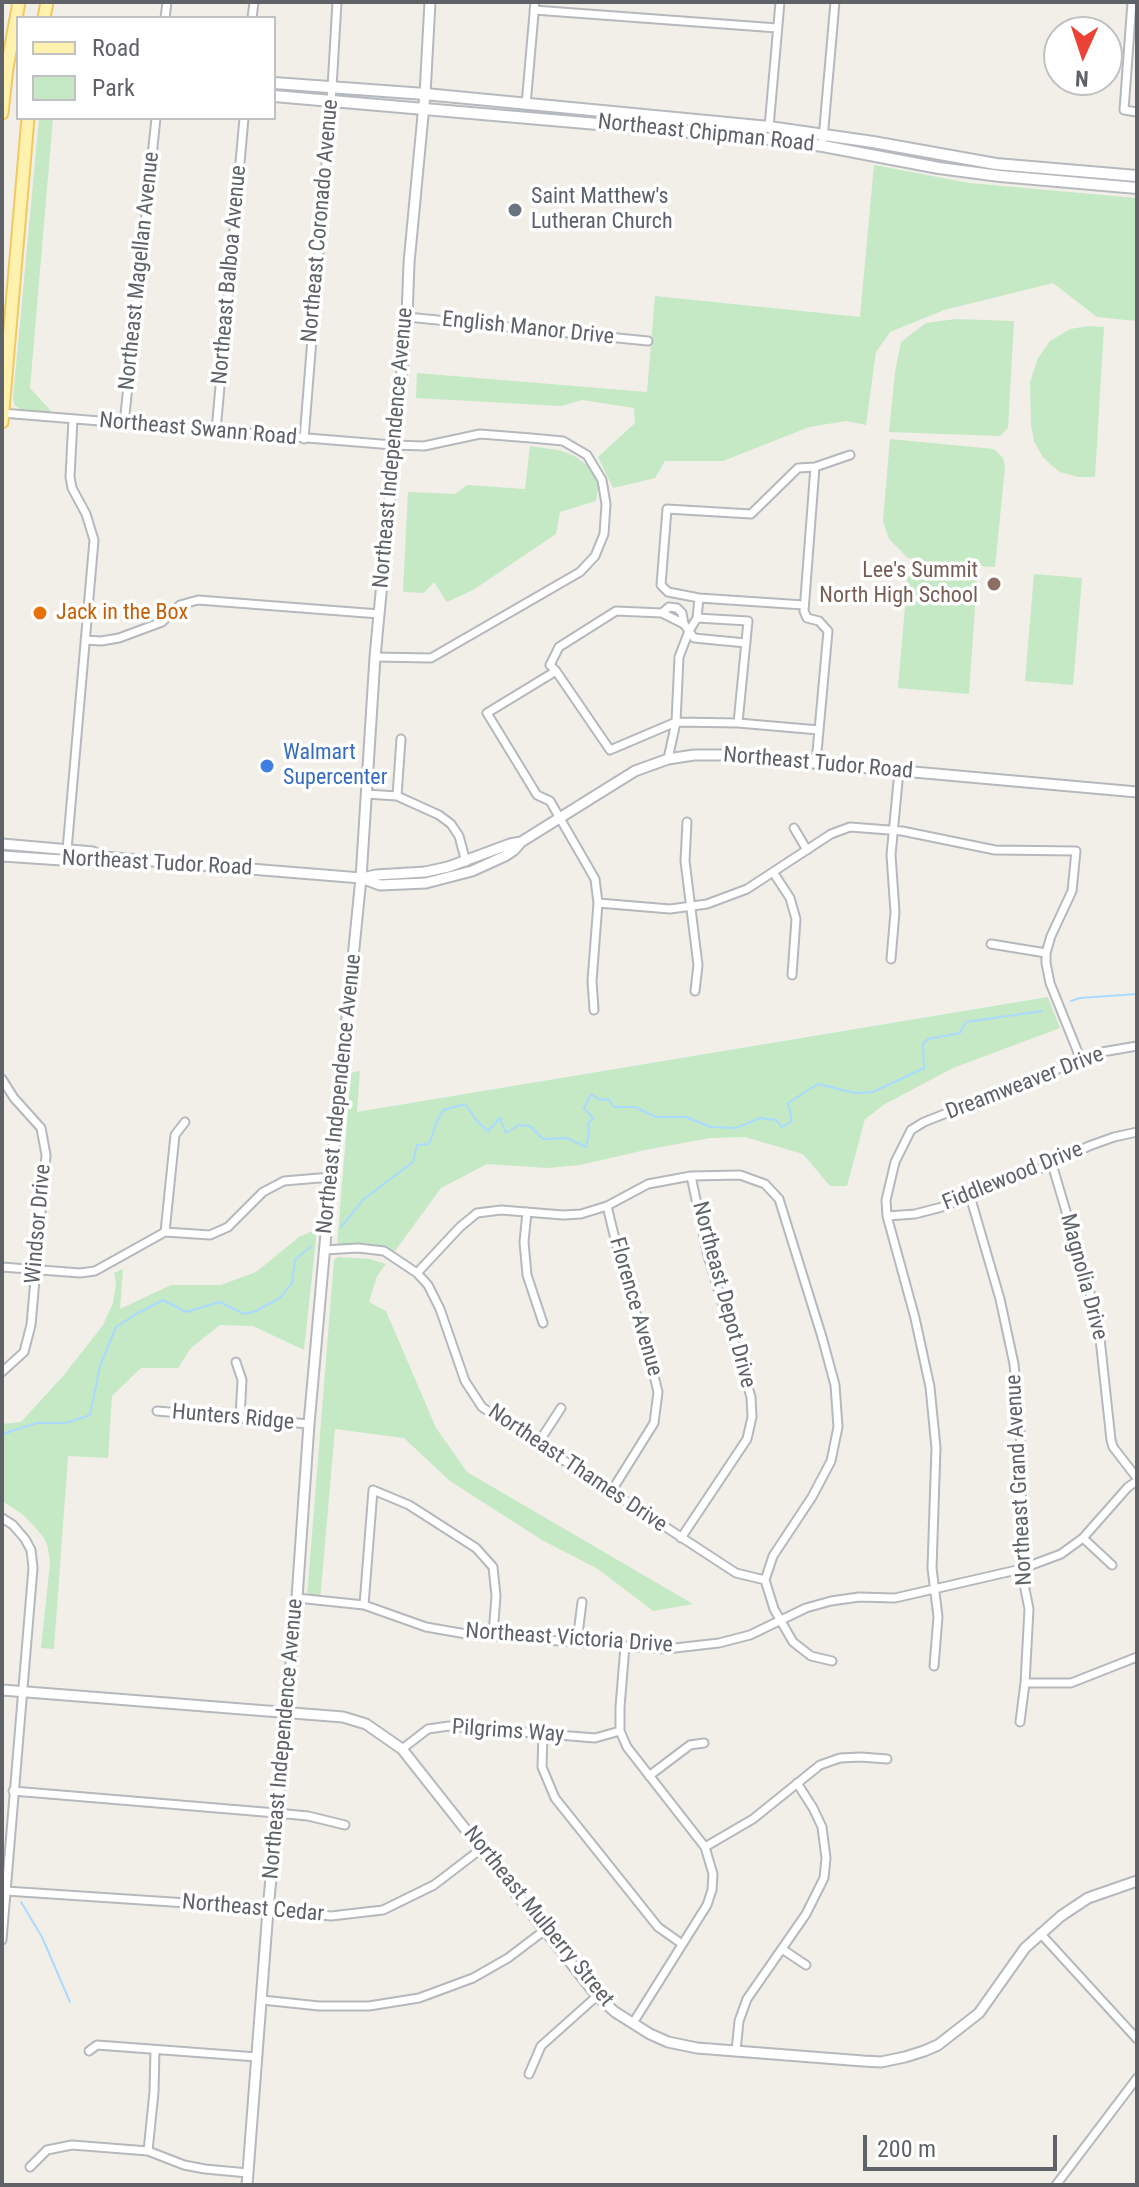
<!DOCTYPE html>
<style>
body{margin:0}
#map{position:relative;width:1139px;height:2187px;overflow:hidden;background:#f1efe8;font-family:"Roboto Condensed",sans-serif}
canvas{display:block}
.frame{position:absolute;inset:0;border:4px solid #5f6368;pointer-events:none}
.legend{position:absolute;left:16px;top:16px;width:260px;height:104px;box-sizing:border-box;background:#fff;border:2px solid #bfc1c3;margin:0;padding:10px 14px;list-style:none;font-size:24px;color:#5f6368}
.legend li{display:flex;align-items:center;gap:16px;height:40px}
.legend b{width:40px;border:2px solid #bfc1c3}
.north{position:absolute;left:1043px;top:16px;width:80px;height:80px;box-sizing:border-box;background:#fff;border:2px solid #bfc1c3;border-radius:50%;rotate:183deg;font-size:22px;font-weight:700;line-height:32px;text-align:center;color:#5f6368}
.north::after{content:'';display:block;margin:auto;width:28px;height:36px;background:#ea4335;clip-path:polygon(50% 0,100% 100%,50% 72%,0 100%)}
.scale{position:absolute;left:863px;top:2135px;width:194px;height:36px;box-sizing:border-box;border:4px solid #5f6368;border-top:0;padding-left:10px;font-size:24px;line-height:28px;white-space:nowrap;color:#5f6368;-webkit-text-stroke:6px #fff;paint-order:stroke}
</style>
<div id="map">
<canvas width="1139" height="2187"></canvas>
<div class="frame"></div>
<ul class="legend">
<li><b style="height:10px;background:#fff2af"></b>Road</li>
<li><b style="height:22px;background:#c5e8c5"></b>Park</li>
</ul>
<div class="north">N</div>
<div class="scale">200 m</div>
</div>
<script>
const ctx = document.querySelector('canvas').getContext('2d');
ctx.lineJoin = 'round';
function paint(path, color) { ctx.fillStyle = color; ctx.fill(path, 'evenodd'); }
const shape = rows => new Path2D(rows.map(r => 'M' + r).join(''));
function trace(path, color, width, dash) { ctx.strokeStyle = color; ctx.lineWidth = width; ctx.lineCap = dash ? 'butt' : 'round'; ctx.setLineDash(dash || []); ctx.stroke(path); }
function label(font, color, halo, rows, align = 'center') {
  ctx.font = font + ' "Roboto Condensed",sans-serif'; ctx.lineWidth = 7; ctx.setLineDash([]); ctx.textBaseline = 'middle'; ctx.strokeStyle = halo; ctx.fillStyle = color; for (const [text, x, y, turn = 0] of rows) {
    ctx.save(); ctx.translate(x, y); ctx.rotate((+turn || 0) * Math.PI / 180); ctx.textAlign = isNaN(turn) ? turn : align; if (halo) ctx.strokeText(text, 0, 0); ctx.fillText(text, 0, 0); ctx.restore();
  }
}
const green = shape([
 [39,118,53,118,30,388,52,412,21,410,14,404,13,398],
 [874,165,969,183,1137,198,1137,321,1097,317,1053,283,944,310,890,332,876,352,866,425,846,421,809,427,723,461,665,461,655,478,613,488,598,457,635,423,634,408,582,400,561,406,416,398,417,373,647,392,655,296,860,317],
 [956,319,1014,321,1008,428,1000,436,889,432,895,372,901,342,926,323],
 [1089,326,1104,327,1095,477,1078,477,1060,472,1051,465,1042,456,1034,441,1031,425,1030,382,1038,358,1050,341,1070,329],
 [890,439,994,449,1003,458,1005,467,995,567,932,563,908,558,889,539,883,521],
 [530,446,558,450,573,455,587,465,595,476,601,491,597,492,596,501,560,512,556,534,473,590,447,602,434,582,424,593,403,592,408,492,455,494,467,485,525,489],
 [908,571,977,578,969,694,898,688],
 [1034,574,1082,578,1073,685,1025,681],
 [1048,997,1060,1028,953,1068,885,1104,865,1119,847,1186,830,1186,803,1154,745,1137,710,1138,645,1150,580,1165,547,1168,487,1164,441,1188,392,1255,337,1246,351,1075,353,1072,360,1071,357,1112],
 [317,1229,304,1350,253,1326,220,1325,191,1348,178,1368,141,1368,112,1396,108,1458,68,1456,54,1649,41,1648,50,1563,48,1548,44,1538,34,1526,22,1514,2,1501,2,1424,21,1422,64,1375,103,1325,113,1303,116,1283,114,1273,123,1269,120,1309,171,1285,221,1285,256,1272,299,1237],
 [338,1257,370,1259,386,1264,377,1276,369,1302,386,1311,436,1428,467,1472,693,1604,653,1611,598,1569,542,1540,450,1481,404,1438,335,1429,320,1600,307,1597,334,1260]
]);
const stream = shape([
 [1071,1001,1080,998,1137,994],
 [341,1227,364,1199,413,1162,417,1145,429,1144,437,1122,443,1110,465,1104,478,1122,488,1131,500,1118,506,1133,519,1125,530,1126,543,1139,567,1138,586,1147,589,1134,588,1124,593,1118,584,1108,591,1094,600,1100,608,1099,614,1107,635,1107,656,1117,686,1117,711,1127,736,1128,760,1118,776,1120,782,1127,792,1121,788,1103,818,1084,855,1093,873,1092,924,1068,923,1044,928,1039,960,1033,966,1022,1042,1011],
 [2,1434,37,1423,66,1423,90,1415,100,1366,116,1327,138,1313,163,1300,186,1312,220,1302,244,1314,256,1311,280,1298,292,1283,295,1260,310,1247],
 [21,1902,42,1937,70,2002]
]);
const minor = shape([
 [1132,2,1124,110,1137,112],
 [534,10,777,28],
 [165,18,167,2],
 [252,18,254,2],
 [526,105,535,2],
 [769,127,780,2],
 [823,139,835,2],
 [407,317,648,341],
 [2,413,393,445,424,446,480,434,531,438,563,441,587,455,602,480,606,504,604,534,595,556,580,572,431,658,375,657],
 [124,424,156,118],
 [216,431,244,118],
 [304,439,332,88,337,2],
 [699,598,697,618,748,621,738,723],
 [804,605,699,598,668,592,661,585,667,509,751,514,798,468,815,467],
 [662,613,669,607,677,608,682,613,684,624,694,638,746,643],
 [85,640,101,641,119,638,162,622,180,605,198,600,379,614],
 [556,671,610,750,676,722,738,723,819,730],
 [668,759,676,722,679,657,689,631,697,618],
 [816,763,828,631,819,621,807,618,804,611,815,467,850,455],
 [366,794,397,796,439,815,451,824,459,836,466,862],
 [397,796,401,739],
 [687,822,685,861,698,965,695,991],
 [794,828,807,850],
 [67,850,94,540,86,514,72,488,70,477,73,419],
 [773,872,790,898,796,919,792,975],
 [598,903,670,909,707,904,747,889,831,834,850,827,902,831,995,850,1076,851,1072,891,1051,936,1046,953,1046,963,1050,983,1081,1060],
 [991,944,1046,953],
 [891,959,895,912,891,855,899,771],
 [594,1010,592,981,598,903,595,879,550,801,537,795,487,713,556,671,550,665,559,647,616,611,662,613,684,624],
 [2,1079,14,1098,41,1128,46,1155,31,1325,24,1352,2,1372],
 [1052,1164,1098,1320,1111,1440,1113,1447,1137,1478],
 [970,1196,1000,1299,1014,1364,1021,1445,1021,1569,1029,1609,1025,1683,1020,1722],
 [607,1206,625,1280,646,1343,658,1392,654,1423,611,1492],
 [527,1212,524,1242,527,1275,543,1323],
 [887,1216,915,1214,942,1207,1052,1164,1089,1146,1114,1137,1137,1132],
 [165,1232,175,1135,185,1122],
 [324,1250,358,1248,384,1251,417,1273,428,1285,440,1309,465,1381,482,1407,736,1573,765,1580],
 [2,1267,80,1273,95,1271,165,1232,210,1235,228,1227,263,1192,284,1181,331,1177],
 [417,1273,460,1227,477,1213,501,1210,563,1215,581,1214,607,1206,648,1184,691,1176,740,1175,765,1184,779,1199,822,1337,835,1385,838,1427,831,1461,812,1497,773,1556,765,1580,774,1609,793,1642,811,1656,832,1661],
 [236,1362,242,1380,240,1418],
 [157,1411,309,1424],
 [537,1445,561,1408],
 [2,1518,13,1525,25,1539,31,1550,33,1568,2,1940],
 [681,1538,747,1439,752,1417,751,1397,708,1256,691,1176],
 [1083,1538,1112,1565],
 [297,1598,364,1605,426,1627,466,1634,666,1649,719,1643,750,1635,806,1608,831,1601,859,1597,895,1598,1021,1569,1061,1554,1083,1538,1128,1487,1137,1481],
 [364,1605,373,1490,409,1505,476,1548,493,1567,496,1596,493,1635],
 [577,1642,582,1602],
 [625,1646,620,1707,620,1731,627,1747,705,1847,713,1874,712,1890,707,1905,633,2023],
 [934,1666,938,1617,932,1568,936,1448,930,1387,915,1318,887,1216,886,1200,895,1162,911,1130,924,1122,1081,1060,1102,1052,1137,1046],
 [1025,1683,1071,1683,1137,1657],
 [543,1734,542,1767,555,1798,658,1927,682,1944],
 [402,1749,428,1729,449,1726,595,1738,620,1731],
 [649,1776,690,1745,704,1743],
 [13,1791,276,1813,308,1816,345,1825],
 [705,1847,753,1819,820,1765,840,1758,861,1757,887,1759],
 [6,1891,217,1905,331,1916,383,1910,434,1885,481,1849],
 [1040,1933,1137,2039],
 [782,1949,806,1965],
 [262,2000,319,2006,369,2006,419,1998,473,1978,508,1958,545,1930],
 [89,2051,97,2045,257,2057],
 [736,2051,739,2021,747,1999,806,1914,824,1878,826,1858,822,1827,813,1808,797,1783],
 [529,2074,541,2046,597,1996],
 [148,2151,154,2092,155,2050],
 [30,2167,47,2150,72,2145,148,2151,184,2165,205,2169,248,2173],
 [1056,2185,1137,2078]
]);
const tertiary = shape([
 [2,844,93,852,103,857],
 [2,856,92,862,103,857,361,878,380,885,426,883,472,871,505,856,514,850,521,842,635,771,668,759,694,755,724,755,1137,792],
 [362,878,376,875,425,872,448,867,510,844,521,842],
 [2,1690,343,1717,366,1724,402,1749,597,1996,615,2012,650,2034,668,2042,697,2048,863,2061,881,2062,905,2057,924,2051,938,2045,979,2013,1025,1948,1061,1916,1088,1898,1137,1881],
 [247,2185,268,1910,297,1598,309,1424,331,1177,361,878,375,657,407,317,409,263,425,94,430,2]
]);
const secondary = shape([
 [274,83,425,94,769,127,873,142,996,164,1137,176],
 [274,96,771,139,823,146,939,168,1000,176,1137,188]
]);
const primary = shape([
 [44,18,47,2],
 [2,113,7,68,19,2],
 [2,422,28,118]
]);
const markers = [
 [515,210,8,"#6b7280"],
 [994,584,8,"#8d6e63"],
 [40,613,8,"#e8710a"],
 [267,766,8,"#3f7fe0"]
];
const streetNames = [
 ["Northeast Chipman Road",706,134,6],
 ["Northeast Coronado Avenue",321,221,-85],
 ["Northeast Magellan Avenue",140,271,-84],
 ["Northeast Balboa Avenue",230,275,-85],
 ["English Manor Drive",528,329,6],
 ["Northeast Swann Road",198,430,5],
 ["Northeast Independence Avenue",394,448,-85],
 ["Northeast Tudor Road",818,764,5],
 ["Northeast Tudor Road",157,864,3],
 ["Dreamweaver Drive",1025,1084,-21],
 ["Northeast Independence Avenue",340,1094,-84],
 ["Fiddlewood Drive",1013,1177,-22],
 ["Windsor Drive",39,1224,-85],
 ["Magnolia Drive",1083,1277,75],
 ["Northeast Depot Drive",723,1295,75],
 ["Florence Avenue",635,1307,74],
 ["Hunters Ridge",233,1418,5],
 ["Northeast Thames Drive",577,1469,34],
 ["Northeast Grand Avenue",1020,1480,-93],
 ["Northeast Victoria Drive",569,1639,4],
 ["Pilgrims Way",508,1732,4],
 ["Northeast Independence Avenue",284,1739,-85],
 ["Northeast Cedar",253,1909,5],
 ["Northeast Mulberry Street",538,1917,51]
];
const worshipNames = [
 ["Saint Matthew's",531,197],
 ["Lutheran Church",531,222]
];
const educationNames = [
 ["Lee's Summit",978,571],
 ["North High School",978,596]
];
const foodNames = [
 ["Jack in the Box",56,613]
];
const shopNames = [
 ["Walmart",283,753],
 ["Supercenter",283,778]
];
paint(green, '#c5e8c5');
trace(stream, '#aadaff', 2);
trace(minor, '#b5b8bc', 11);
trace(tertiary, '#b5b8bc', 13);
trace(secondary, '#b6babf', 14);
trace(primary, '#f2c960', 15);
trace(minor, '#fff', 7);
trace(tertiary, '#fff', 9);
trace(secondary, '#fff', 10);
trace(primary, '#fff2af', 11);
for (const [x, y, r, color] of markers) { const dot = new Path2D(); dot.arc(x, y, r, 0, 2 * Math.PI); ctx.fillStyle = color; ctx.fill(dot); trace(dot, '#fff', 3); }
label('22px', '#5f6368', '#fff', streetNames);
label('22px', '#5b616d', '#fff', worshipNames, 'left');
label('22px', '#785e54', '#fff', educationNames, 'right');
label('22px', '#c56008', '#fff', foodNames, 'left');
label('22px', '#366cbe', '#fff', shopNames, 'left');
</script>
